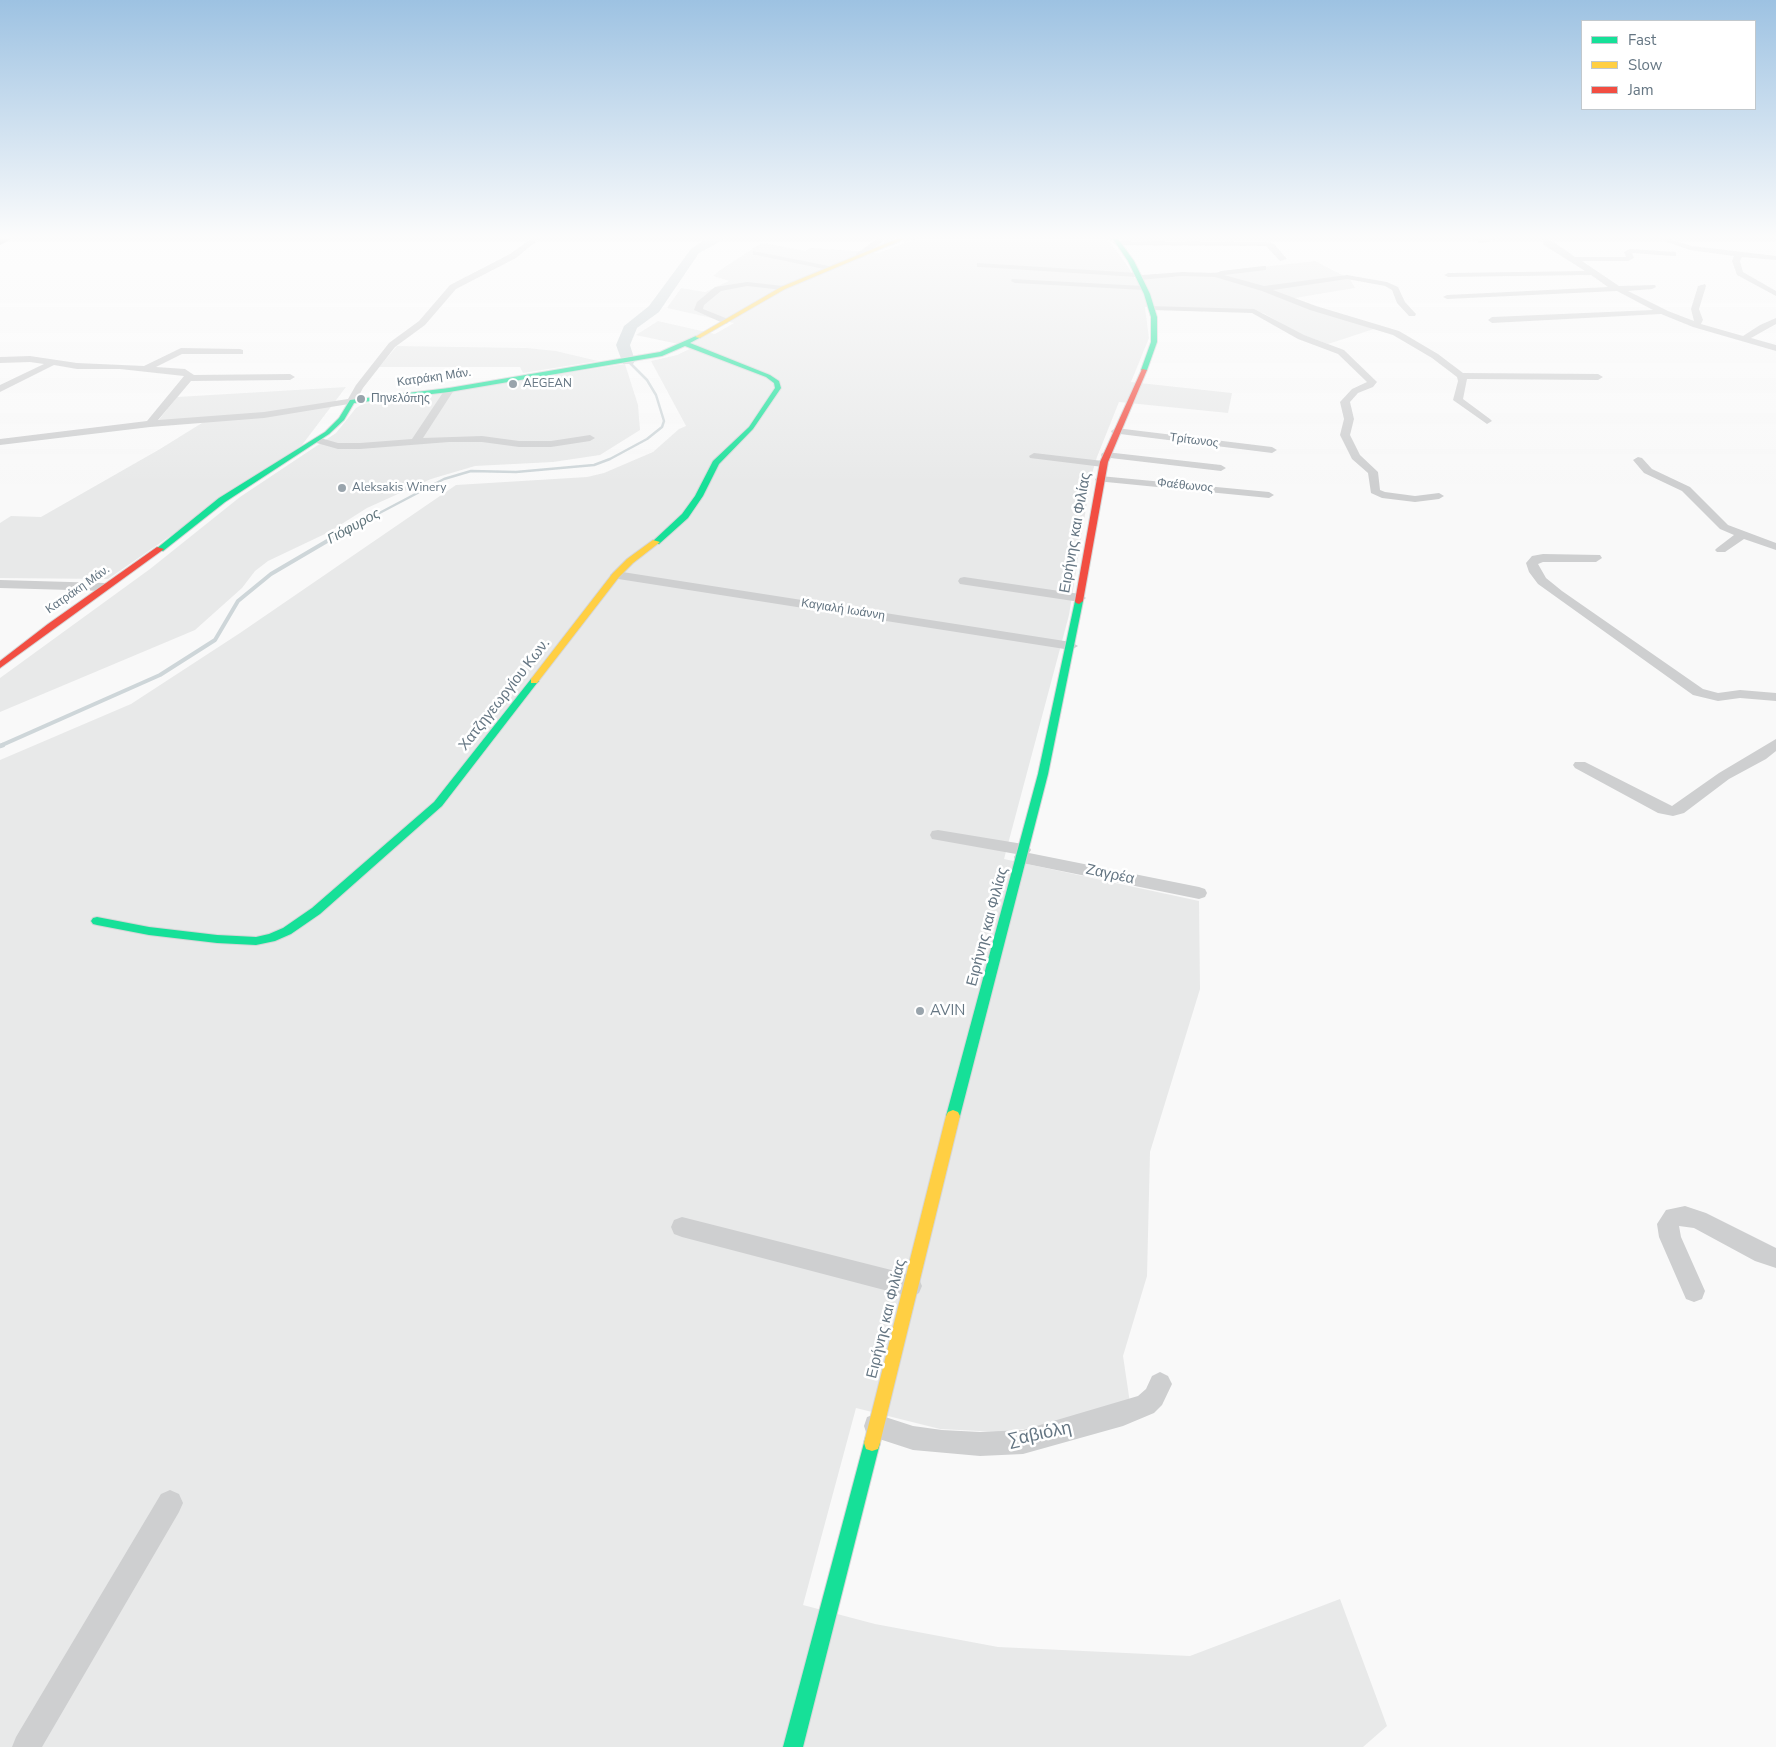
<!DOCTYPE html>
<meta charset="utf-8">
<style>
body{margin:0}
#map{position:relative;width:1776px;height:1747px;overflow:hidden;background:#f9f9f9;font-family:"Nunito Sans",sans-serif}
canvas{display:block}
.legend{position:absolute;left:1581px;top:20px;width:175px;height:90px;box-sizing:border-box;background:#fff;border:1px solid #c1c8cd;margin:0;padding:6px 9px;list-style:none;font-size:15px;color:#657683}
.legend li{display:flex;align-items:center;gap:10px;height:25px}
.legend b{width:25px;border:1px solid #c1c8cd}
</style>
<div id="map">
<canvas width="1776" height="1747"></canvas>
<ul class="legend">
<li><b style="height:6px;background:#16e098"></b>Fast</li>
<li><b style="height:6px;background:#ffcf43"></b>Slow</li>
<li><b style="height:6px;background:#f24e42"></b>Jam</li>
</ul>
</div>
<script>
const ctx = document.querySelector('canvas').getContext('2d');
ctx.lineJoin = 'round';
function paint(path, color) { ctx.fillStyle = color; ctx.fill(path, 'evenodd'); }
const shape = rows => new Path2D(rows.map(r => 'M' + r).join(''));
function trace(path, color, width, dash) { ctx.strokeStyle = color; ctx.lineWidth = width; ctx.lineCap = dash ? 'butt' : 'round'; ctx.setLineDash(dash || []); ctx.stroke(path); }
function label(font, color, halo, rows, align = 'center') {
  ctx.font = font + ' "Nunito Sans",sans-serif'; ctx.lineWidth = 5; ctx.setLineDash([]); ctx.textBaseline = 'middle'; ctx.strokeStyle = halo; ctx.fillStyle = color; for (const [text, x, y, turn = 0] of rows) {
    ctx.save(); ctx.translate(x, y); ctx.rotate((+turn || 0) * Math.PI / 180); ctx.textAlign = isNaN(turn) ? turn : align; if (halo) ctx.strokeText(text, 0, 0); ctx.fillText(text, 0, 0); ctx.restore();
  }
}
const built = shape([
 [915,239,1107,239,1127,265,1135,279,1214,274,1209,273,1315,261,1350,279,1355,288,1289,299,1377,328,1328,344,1297,333,1265,314,1257,311,1145,307,1149,338,1131,382,1232,393,1228,413,1119,402,1097,457,1091,477,1069,615,1004,859,1199,901,1200,989,1150,1152,1147,1276,1123,1356,1130,1403,1051,1426,998,1432,940,1429,856,1408,803,1605,875,1624,998,1647,1190,1656,1340,1599,1387,1726,1363,1747,0,1747,0,760,131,704,240,633,456,485,587,477,604,473,653,452,679,429,686,426,651,361,677,355,698,345,683,345,636,335,658,321,715,334,734,323,667,308,681,288,705,292,729,281,713,276,720,270,762,243,805,251,811,248,879,253],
 [397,346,527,348,556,351,598,361,523,373,520,367,379,367],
 [625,364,638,405,640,430,600,455,553,462,475,466,431,479,367,508,329,532,268,561,255,571,242,588,195,630,0,712,0,678,150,569,240,497,336,433,356,408,363,404],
 [346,387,302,445,108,579,0,578,0,523,11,516,41,517,160,449,210,418,157,422,177,397]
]);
const streamFar2 = shape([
 [332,538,444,479,471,471,516,472,594,465,610,459,647,439,662,427,664,421,656,395,647,380,628,361]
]);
const streamFar1 = shape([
 [0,746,160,675,215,640,238,601,271,574,334,537]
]);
const stream = shape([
 [0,746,3,745]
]);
const river = shape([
 [706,239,724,239,699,253,659,312,637,328,630,345,635,361,633,364,623,364,616,345,624,326,649,306,691,249,706,239]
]);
const street = shape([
 [531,239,539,239,516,258,456,289,425,325,395,347,363,388,355,403,264,418,150,427,0,445,0,439,147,421,184,376,120,369,77,369,54,365,0,392,0,385,44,364,30,362,0,363,0,357,30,356,77,363,144,366,181,348,240,349,243,350,243,354,182,354,156,367,185,369,194,375,290,374,295,377,290,380,191,381,158,420,264,412,348,399,356,385,389,343,419,321,450,285,510,254,531,239],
 [877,239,885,239,862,258,856,258,856,254,877,239],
 [1471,239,1498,239,1481,243,1471,239],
 [1542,239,1549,239,1575,257,1626,257,1624,252,1630,249,1676,252,1676,256,1673,256,1632,253,1634,258,1628,261,1582,261,1619,286,1655,285,1656,287,1652,289,1628,291,1668,311,1694,321,1691,309,1698,286,1705,284,1706,286,1699,309,1703,320,1701,324,1743,336,1760,325,1776,318,1776,324,1751,338,1776,345,1776,351,1693,327,1661,314,1492,323,1488,320,1492,317,1653,310,1617,291,1447,299,1443,297,1447,295,1608,287,1591,275,1448,277,1444,275,1448,273,1585,271,1544,245,1542,239],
 [1659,239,1670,239,1691,246,1776,256,1776,260,1742,257,1740,261,1743,272,1776,291,1776,296,1737,275,1732,261,1734,256,1690,250,1659,239],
 [1114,241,1267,242,1274,244,1287,259,1280,261,1266,246,1117,245,1113,243,1114,241],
 [753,251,829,266,833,268,829,270,756,255,753,255,753,251],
 [977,263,1138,273,1142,275,1182,272,1217,273,1221,271,1263,266,1266,266,1266,270,1224,275,1264,286,1347,275,1387,282,1398,287,1405,302,1416,314,1415,316,1409,316,1397,303,1392,290,1385,286,1347,279,1273,290,1316,306,1399,331,1438,354,1463,373,1598,374,1603,377,1598,380,1467,379,1463,399,1490,419,1492,421,1487,424,1453,400,1458,381,1457,377,1432,358,1393,335,1310,310,1262,291,1215,277,1182,276,1140,280,1137,277,980,267,977,267,977,263],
 [1012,279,1144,286,1148,288,1144,290,1015,283,1011,281,1012,279],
 [747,282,783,286,787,288,783,290,747,286,721,291,704,305,703,309,728,319,728,323,725,324,694,310,697,302,715,287,747,282],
 [1148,306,1254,309,1304,335,1344,350,1377,382,1373,387,1358,393,1350,402,1354,419,1350,435,1360,455,1378,472,1380,490,1385,492,1415,496,1439,493,1444,496,1439,499,1415,502,1382,498,1371,493,1368,473,1352,459,1340,435,1344,419,1340,402,1352,389,1367,382,1338,354,1298,339,1252,313,1151,310,1148,310,1148,306],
 [449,387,454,390,423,438,482,436,519,441,551,441,590,435,595,438,590,441,551,447,519,447,482,442,449,442,360,449,338,449,313,442,312,440,317,437,338,443,360,443,412,439,446,388,449,387],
 [1116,428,1272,447,1277,450,1272,453,1112,433,1111,431,1116,428],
 [1106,452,1221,465,1226,468,1221,471,1102,457,1101,455,1102,453,1106,452],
 [1034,453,1103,461,1108,464,1103,467,1030,458,1029,456,1034,453],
 [1638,457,1642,458,1652,469,1690,487,1728,525,1776,543,1776,550,1744,539,1725,552,1717,552,1715,550,1717,548,1734,535,1720,529,1682,491,1644,473,1633,460,1638,457],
 [1100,476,1269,492,1274,495,1269,498,1096,481,1095,479,1100,476],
 [1543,554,1600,555,1602,558,1596,562,1543,562,1538,564,1546,578,1562,591,1703,689,1718,693,1740,690,1776,693,1776,701,1740,698,1718,701,1693,695,1538,584,1529,572,1526,563,1532,556,1543,554],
 [616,571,1071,642,1078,646,1071,650,612,578,610,575,616,571],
 [964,577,1080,594,1086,598,1080,602,960,584,958,581,960,578,964,577],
 [0,580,105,583,111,587,105,591,0,588,0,580],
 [1776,739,1776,751,1766,759,1729,779,1684,813,1673,816,1658,813,1575,768,1573,765,1575,762,1585,762,1672,806,1719,773,1776,739],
 [938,830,1023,844,1029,846,1031,850,1029,853,1199,887,1205,889,1207,893,1205,897,1199,899,1022,863,1016,861,1014,857,1016,854,932,839,930,835,932,831,938,830],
 [1685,1206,1706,1213,1776,1248,1776,1268,1755,1261,1694,1228,1679,1226,1681,1237,1705,1291,1702,1299,1694,1302,1686,1299,1659,1237,1657,1224,1666,1210,1685,1206],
 [682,1217,911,1275,919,1279,922,1286,919,1293,911,1297,682,1237,674,1234,671,1227,674,1220,682,1217],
 [1160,1372,1168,1376,1172,1384,1162,1405,1154,1413,1123,1426,1023,1454,980,1456,913,1450,867,1435,864,1426,867,1417,876,1414,913,1426,942,1430,980,1432,1023,1430,1138,1396,1146,1389,1152,1376,1160,1372],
 [170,1490,179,1494,183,1503,179,1512,42,1747,12,1747,16,1737,161,1494,170,1490]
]);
const fast = shape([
 [1113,239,1118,239,1134,261,1150,294,1157,317,1157,342,1147,370,1144,372,1141,370,1151,342,1151,317,1144,294,1128,261,1113,239],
 [696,336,701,337,690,343,770,375,779,381,781,388,753,429,719,464,703,496,688,518,659,544,652,542,682,514,695,496,713,461,749,427,775,388,774,383,766,377,685,346,662,356,449,392,354,403,344,420,329,434,225,502,163,551,156,549,219,498,325,432,339,418,350,400,449,388,660,352,696,336],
 [1079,598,1083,601,1048,774,960,1116,958,1120,953,1122,948,1120,946,1116,1038,774,1075,601,1079,598],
 [534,678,539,681,537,683,442,806,320,914,291,934,275,941,256,945,217,943,149,935,97,925,93,924,91,921,93,918,97,917,149,927,217,935,256,937,269,934,283,928,312,908,434,802,531,679,534,678],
 [872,1435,878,1437,880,1443,803,1747,783,1747,864,1443,866,1437,872,1435]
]);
const slow = shape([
 [897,239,904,239,785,289,700,338,695,337,781,287,897,239],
 [653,540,660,542,633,563,619,577,537,683,531,683,531,679,613,573,627,559,653,540],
 [953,1110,958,1112,960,1116,880,1443,878,1449,872,1451,866,1449,864,1443,946,1116,948,1112,953,1110]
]);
const jam = shape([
 [1142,369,1147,370,1108,462,1083,601,1079,604,1076,603,1075,601,1100,462,1142,369],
 [157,547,164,549,0,668,0,661,48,624,157,547]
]);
const shadedWall = shape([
 [0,239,12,239,0,245]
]);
const markers = [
 [513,384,5,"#99a4ac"],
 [361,399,5,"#99a4ac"],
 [342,488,5,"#99a4ac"],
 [920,1011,5,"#99a4ac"]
];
const farStreetnames = [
 ["Κατράκη Μάν.",434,378,-8],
 ["Τρίτωνος",1194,441,7],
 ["Φαέθωνος",1185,486,6],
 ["Κατράκη Μάν.",78,590,-35],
 ["Καγιαλή Ιωάννη",843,610,9]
];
const farPoinames = [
 ["AEGEAN",523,384],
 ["Πηνελόπης",371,399],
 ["Aleksakis Winery",352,488]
];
const farWaternames = [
 ["Γιόφυρος",354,527,-29]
];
const streetNames = [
 ["Ειρήνης και Φιλίας",1076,533,-80],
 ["Χατζηγεωργίου Κων.",505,695,-52],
 ["Ζαγρέα",1110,875,12],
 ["Ειρήνης και Φιλίας",988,927,-75],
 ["Ειρήνης και Φιλίας",887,1319,-76]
];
const poiNames = [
 ["AVIN",930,1011]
];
const nearStreetnames = [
 ["Σαβιόλη",1040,1435,-12]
];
paint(built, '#e8e9e9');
trace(streamFar2, '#ced6d9', 2.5);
trace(streamFar1, '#ced6d9', 4);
trace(stream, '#ced6d9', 4.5);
paint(river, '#ced6d9');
trace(fast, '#d5d6d7', 2);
trace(slow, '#d5d6d7', 2);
trace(jam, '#d5d6d7', 2);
paint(street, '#cecfd0');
paint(fast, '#16e098');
paint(slow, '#ffcf43');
paint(jam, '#f24e42');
paint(shadedWall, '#929394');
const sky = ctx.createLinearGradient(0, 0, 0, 484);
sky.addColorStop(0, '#9dc2e2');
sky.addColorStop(0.49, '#fcfcfc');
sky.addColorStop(1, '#fcfcfc00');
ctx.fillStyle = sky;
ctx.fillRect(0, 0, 1776, 484);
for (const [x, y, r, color] of markers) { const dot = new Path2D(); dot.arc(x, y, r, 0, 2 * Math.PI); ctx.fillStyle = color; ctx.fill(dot); trace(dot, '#fff', 2); }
label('12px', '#657683', '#fff', farStreetnames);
label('12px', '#657683', '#fff', farPoinames, 'left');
label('italic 14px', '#60757c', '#fff', farWaternames);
label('15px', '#657683', '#fff', streetNames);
label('15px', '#657683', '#fff', poiNames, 'left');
label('18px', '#657683', '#fff', nearStreetnames);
</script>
